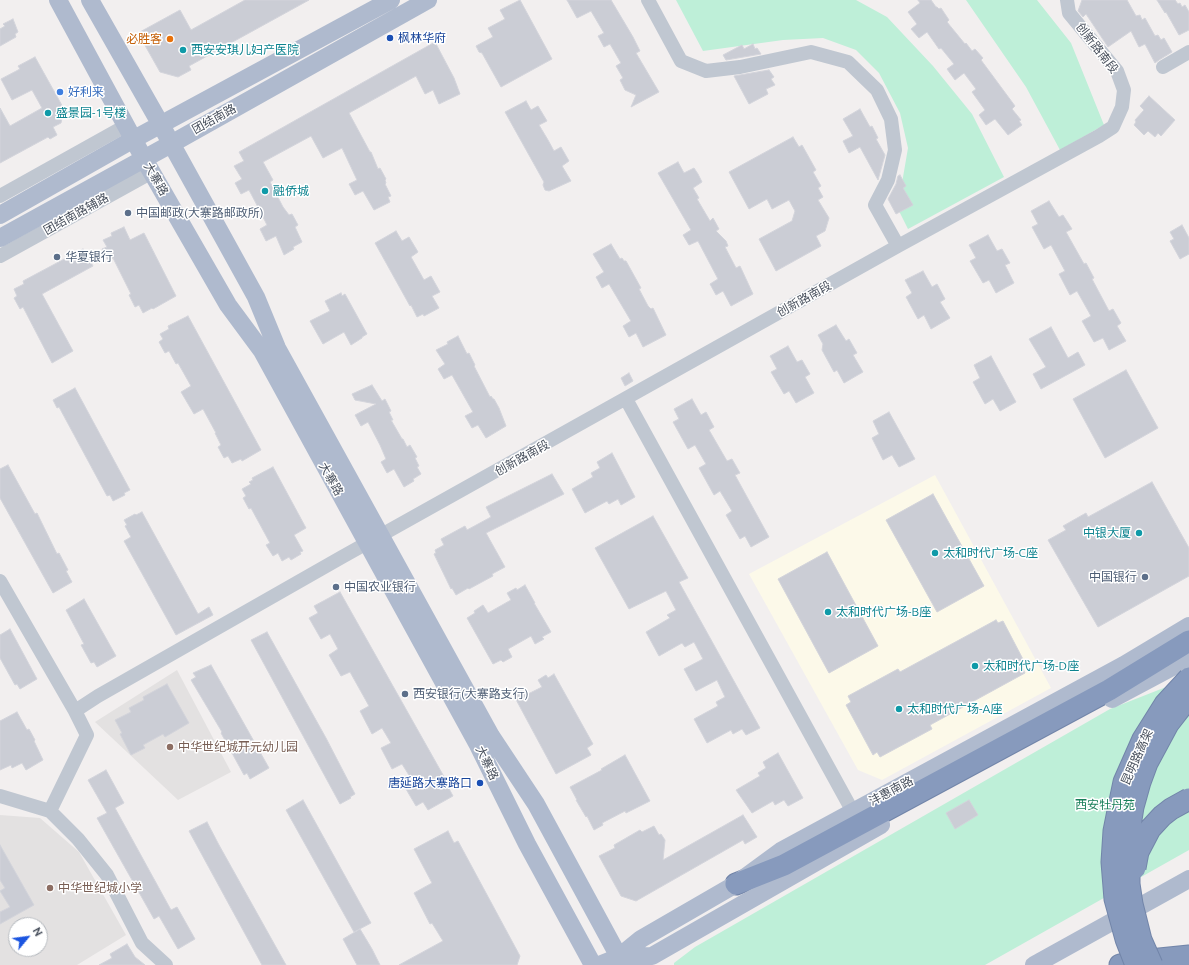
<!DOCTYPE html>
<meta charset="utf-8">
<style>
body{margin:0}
#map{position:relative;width:1189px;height:965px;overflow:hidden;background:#f2efef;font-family:Ubuntu,sans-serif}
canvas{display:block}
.north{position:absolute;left:8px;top:917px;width:40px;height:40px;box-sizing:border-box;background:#fff;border:1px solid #b5b9be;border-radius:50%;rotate:61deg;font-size:11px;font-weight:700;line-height:16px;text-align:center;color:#474f5c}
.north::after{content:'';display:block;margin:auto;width:14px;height:18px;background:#1b55e0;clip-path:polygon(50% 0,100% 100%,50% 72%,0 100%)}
</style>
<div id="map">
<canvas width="1189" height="965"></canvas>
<div class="north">N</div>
</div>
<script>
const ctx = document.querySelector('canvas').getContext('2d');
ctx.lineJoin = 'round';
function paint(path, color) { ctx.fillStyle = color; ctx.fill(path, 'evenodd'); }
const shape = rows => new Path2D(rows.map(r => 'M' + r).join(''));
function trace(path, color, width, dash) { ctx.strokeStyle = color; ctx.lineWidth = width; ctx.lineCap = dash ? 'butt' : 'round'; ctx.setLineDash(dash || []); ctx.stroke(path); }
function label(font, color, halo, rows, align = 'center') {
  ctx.font = font + ' Ubuntu,"Noto Sans SC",sans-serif'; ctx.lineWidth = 3; ctx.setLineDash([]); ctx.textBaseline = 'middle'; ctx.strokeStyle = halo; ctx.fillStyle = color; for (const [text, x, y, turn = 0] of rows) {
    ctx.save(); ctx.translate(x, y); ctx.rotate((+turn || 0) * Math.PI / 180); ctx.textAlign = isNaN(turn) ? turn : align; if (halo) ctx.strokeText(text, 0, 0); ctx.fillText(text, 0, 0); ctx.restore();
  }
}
const commercial = shape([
 [935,475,1051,688,882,780,858,770,749,574]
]);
const education = shape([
 [177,670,231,772,178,800,95,722],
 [0,815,40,818,79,852,126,935,77,965,0,965],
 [16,925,40,925,40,949,16,949]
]);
const green = shape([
 [676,0,856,0,887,17,933,66,972,114,1004,177,908,229,893,199,902,183,908,148,900,113,879,73,856,50,823,38,783,40,703,51],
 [966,0,1037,0,1071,43,1104,125,1060,150,1026,87],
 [1189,678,1189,850,985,965,674,965,674,963,695,947,1110,709]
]);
const building = shape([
 [245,0,309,0,189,66,191,70,178,77,160,72,138,33,180,10,191,30,245,0],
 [520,0,552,59,501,87,482,53,479,52,476,46,493,37,488,28,505,19,500,10,520,0],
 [567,0,611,0,633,37,640,51,636,53,659,92,631,107,636,95,625,90,620,80,623,78,616,66,621,63,610,44,604,47,598,36,604,33,591,11,577,18,567,0],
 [918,0,931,0,936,7,937,7,939,9,941,8,949,20,947,22,965,44,966,43,972,51,975,49,983,58,981,60,1015,106,1012,109,1021,120,1019,121,1022,125,1008,135,995,119,986,125,979,115,985,110,972,92,976,89,964,73,955,80,947,69,954,64,941,48,939,49,927,32,919,38,911,29,917,24,908,12,920,3,918,0],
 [1082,0,1127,0,1136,16,1140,15,1142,20,1145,18,1155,36,1158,35,1161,40,1164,38,1172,52,1159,60,1155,63,1145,44,1139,47,1131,31,1108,47,1086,14,1083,17,1078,11,1082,0],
 [1157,0,1175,0,1178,4,1180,3,1182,7,1185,5,1189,12,1189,30,1179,35,1166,12,1165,13,1157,0],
 [13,19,18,32,15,34,16,37,0,46,0,29,5,26,3,24,13,19],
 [435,42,454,78,460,94,439,104,433,90,425,94,416,76,349,113,370,152,371,152,378,169,380,168,386,179,385,180,386,183,385,184,391,196,388,197,390,202,374,210,363,191,355,195,349,184,357,180,342,148,323,158,311,136,263,162,273,180,270,182,283,207,289,215,292,214,298,225,295,227,302,242,293,247,294,249,284,255,276,236,266,241,260,229,267,225,259,209,249,190,241,194,235,183,242,179,234,166,244,161,239,152,435,42],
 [753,44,755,49,757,48,761,54,726,60,723,55,742,45,744,49,753,44],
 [35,57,64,109,61,123,53,127,57,135,50,139,48,137,0,163,0,108,10,126,42,108,32,90,12,100,1,79,20,69,18,66,35,57],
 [769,70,774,77,771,79,775,85,766,89,768,94,749,104,734,76,769,70],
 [1149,96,1175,120,1161,136,1158,133,1155,137,1148,131,1144,135,1134,125,1136,122,1135,120,1144,110,1140,106,1149,96],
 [526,101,531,110,538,106,547,121,539,125,548,140,554,151,561,147,569,161,562,166,571,181,549,191,545,190,543,185,544,182,505,112,526,101],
 [860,109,870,127,872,126,878,138,876,139,885,155,878,180,860,147,849,153,843,141,853,136,843,119,860,109],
 [793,137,799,147,802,145,816,170,813,172,821,186,818,188,823,197,818,200,829,218,825,231,816,236,821,246,776,271,759,239,792,221,795,211,789,200,772,209,767,199,749,209,729,172,793,137],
 [678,162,684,173,694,168,698,174,702,182,693,188,699,198,697,199,710,221,713,218,719,229,716,231,726,241,728,246,725,247,736,268,740,266,753,294,731,306,723,291,716,295,710,284,718,279,698,241,689,245,683,235,691,230,658,173,678,162],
 [900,175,906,186,903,188,913,205,896,214,888,199,896,184,898,176,900,175],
 [1049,201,1059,217,1063,215,1072,229,1066,232,1084,264,1086,263,1094,278,1092,279,1109,311,1113,309,1121,323,1117,326,1126,341,1109,350,1103,338,1094,342,1082,321,1091,316,1077,291,1070,295,1059,274,1065,271,1051,245,1044,249,1032,227,1038,224,1031,211,1049,201],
 [1182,225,1189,238,1189,254,1180,259,1170,241,1174,239,1170,232,1182,225],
 [124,227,130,240,144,233,176,296,153,309,152,308,143,313,139,305,135,307,129,295,131,294,113,258,108,260,102,249,107,247,103,240,112,236,111,233,124,227],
 [396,231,402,241,409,237,418,252,411,257,424,280,431,276,440,292,432,296,439,308,424,316,423,314,417,317,411,305,410,306,375,243,396,231],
 [988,235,997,251,1002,249,1010,263,1005,265,1014,283,996,293,989,280,983,283,970,261,976,258,969,245,988,235],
 [611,244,620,259,622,258,624,261,626,261,641,288,639,289,648,306,651,309,653,308,666,335,643,347,636,333,629,337,623,326,631,321,609,284,602,288,596,277,604,272,593,254,611,244],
 [83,249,93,266,42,294,73,351,52,363,23,307,20,309,14,298,17,296,14,289,24,284,23,281,83,249],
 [923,271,932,287,937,284,945,299,940,302,950,318,931,329,924,315,918,319,906,297,912,293,905,280,923,271],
 [341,293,342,296,345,294,367,334,362,337,362,338,351,345,344,332,323,344,310,321,330,311,325,301,341,293],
 [188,316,261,450,242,461,241,459,232,463,228,456,224,458,218,447,221,445,215,433,216,433,203,409,194,414,181,392,191,386,178,363,176,364,169,351,165,353,159,342,163,339,160,334,169,329,168,326,188,316],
 [836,325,846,341,849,339,857,353,853,355,863,372,844,383,837,370,834,372,822,350,823,344,818,335,836,325],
 [1051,327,1068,358,1078,352,1085,365,1041,389,1033,374,1046,367,1029,339,1051,327],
 [458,336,467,354,469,353,475,365,474,366,490,397,491,396,493,399,494,399,499,408,506,426,486,438,478,425,472,428,465,416,473,412,452,375,444,379,438,369,445,364,436,350,448,344,447,342,458,336],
 [788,346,797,362,802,360,810,374,805,377,814,393,796,403,789,391,784,394,771,372,777,369,770,356,788,346],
 [991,356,1016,402,1000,411,993,399,985,404,973,382,980,378,974,365,991,356],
 [1126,370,1158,428,1105,458,1073,399,1126,370],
 [629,373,633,381,625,386,621,378,629,373],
 [372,385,382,401,385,399,391,411,389,412,393,420,391,420,402,439,403,439,407,447,410,445,417,457,415,458,419,466,417,467,421,474,413,479,414,481,404,487,394,469,387,473,381,462,386,459,380,445,368,422,361,426,355,415,376,404,355,400,352,394,372,385],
 [75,388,130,490,124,493,125,495,113,501,110,495,107,496,59,407,57,408,53,400,75,388],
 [692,399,701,415,706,412,714,427,709,430,727,461,732,459,740,473,735,475,769,537,751,547,745,536,740,539,726,515,732,511,720,491,714,495,699,468,706,464,695,445,688,449,673,422,679,419,674,409,692,399],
 [889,412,915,459,899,467,892,455,883,460,872,438,879,434,873,421,889,412],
 [612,453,635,497,621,505,618,499,609,504,607,501,585,513,572,489,593,477,591,473,600,468,597,462,612,453],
 [8,465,35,514,37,513,57,554,59,553,68,570,66,571,72,582,53,593,0,498,0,469,8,465],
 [273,467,306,528,294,535,303,551,300,552,301,554,291,560,289,557,282,561,278,553,273,556,266,545,270,543,251,508,249,509,243,498,246,496,242,489,251,484,249,482,253,480,252,478,273,467],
 [552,474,564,494,486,533,505,567,492,574,493,576,469,589,468,588,456,595,452,588,451,589,434,554,436,553,435,550,444,545,441,539,465,526,467,530,491,517,486,507,552,474],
 [1152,482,1189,548,1189,576,1098,627,1048,540,1066,530,1063,526,1086,513,1088,517,1152,482],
 [933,494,984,586,937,612,886,520,933,494],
 [142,512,198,614,209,607,213,615,176,635,124,541,131,537,125,526,127,525,124,520,135,514,136,515,142,512],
 [653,516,688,578,679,582,760,728,746,735,742,729,733,734,731,730,707,743,694,719,718,706,716,702,725,697,717,680,696,691,684,669,703,659,694,642,685,647,682,643,659,656,646,632,670,618,667,615,676,610,666,591,629,609,595,548,653,516],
 [827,552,878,646,829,673,778,579,827,552],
 [525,585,535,603,534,603,551,632,542,637,544,639,535,644,531,636,508,649,512,657,503,662,501,660,493,664,467,618,475,613,474,611,483,605,488,613,511,600,507,593,516,588,517,590,525,585],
 [340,592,447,782,446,783,453,796,428,810,423,802,416,806,403,784,412,780,402,764,392,769,381,748,391,743,382,728,372,734,360,711,369,706,350,672,341,676,329,655,338,649,330,634,321,639,309,618,318,613,314,606,340,592],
 [84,599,116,656,97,667,94,662,91,663,81,645,84,644,66,610,84,599],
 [996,620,998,623,1003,621,1026,665,1022,667,1025,673,930,725,932,729,880,757,877,752,873,755,846,705,851,702,848,696,898,669,900,672,996,620],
 [10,629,37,679,20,689,17,684,15,685,0,658,0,635,10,629],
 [267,632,326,738,355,794,350,797,351,798,340,804,251,640,267,632],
 [211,665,269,768,250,779,247,773,244,775,221,733,222,732,191,680,196,677,193,673,211,665],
 [554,674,593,744,587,748,591,755,556,774,513,694,523,688,526,695,542,687,538,680,546,675,548,678,554,674],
 [167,684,189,723,165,737,163,734,143,745,145,748,131,755,120,734,122,733,115,720,131,712,129,708,144,700,143,697,167,684],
 [17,712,27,730,29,729,35,740,34,741,43,760,26,770,22,763,12,768,11,765,0,770,0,721,17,712],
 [778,753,803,798,788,806,784,800,775,805,773,801,752,813,736,790,760,776,758,773,766,768,763,762,778,753],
 [625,755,650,801,626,813,625,811,602,823,603,825,594,830,587,816,586,817,576,800,577,800,570,787,602,770,601,769,625,755],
 [106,770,124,803,115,808,171,910,177,907,195,939,178,949,159,916,154,919,97,818,107,813,88,780,106,770],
 [303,800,371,923,354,932,286,810,303,800],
 [969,800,978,815,955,829,946,813,969,800],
 [743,815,757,837,745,844,743,840,636,901,621,896,599,856,615,848,614,845,640,830,642,832,654,826,659,835,661,834,665,840,663,860,743,815],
 [207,822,219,845,286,965,262,965,189,831,207,822],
 [448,831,454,843,458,841,520,956,517,965,399,965,443,941,432,923,430,924,414,893,432,883,414,849,448,831],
 [0,845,34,905,0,924,0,912,10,907,0,891,5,888,0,880,0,845],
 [360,929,372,949,380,965,357,965,343,939,360,929],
 [127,944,135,957,145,965,99,965,112,958,110,954,127,944]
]);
const minor = shape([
 [648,0,681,61,706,71,740,67,811,52,848,62,877,90,891,119,895,150,888,180,875,205,898,246],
 [1163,67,1189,52],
 [0,196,127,125],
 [0,256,152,172],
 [626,399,853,812],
 [0,581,75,711,87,735,50,811],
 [75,711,98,696,342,557,898,246,1099,136,1113,127,1122,107,1124,90,1117,71,1069,13,1067,0],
 [0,796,50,811,78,839,107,875,142,943,166,965]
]);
const major = shape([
 [58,0,144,159,228,305,262,351,478,745,527,844,593,965],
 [90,0,161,125,256,297,277,348,367,511,491,736,536,804,619,957,621,965],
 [0,215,134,139,391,0],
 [0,238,171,144,428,0],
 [1112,699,1189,658],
 [619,957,652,956,881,825],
 [599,965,619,957,641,939,736,884,781,851,1124,665,1189,626],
 [1034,965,1189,879]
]);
const highway = shape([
 [736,884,784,865,1109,690,1189,641],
 [1120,965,1140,961,1189,956]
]);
const highwayBridge = shape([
 [1135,868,1138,852,1150,829,1162,816,1171,809,1189,799],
 [1136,965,1126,939,1115,899,1112,862,1114,831,1119,806,1124,782,1143,739,1165,704,1189,678],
 [1152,965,1141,940,1132,904,1129,884,1129,832,1133,807,1140,782,1147,763,1168,724,1189,697]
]);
const markers = [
 [390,38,4,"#1a4fb4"],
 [170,39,4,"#e8710a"],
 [183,50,4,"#0f9aa8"],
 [60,92,4,"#3f7fe0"],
 [48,113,4,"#0f9aa8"],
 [265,191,4,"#0f9aa8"],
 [128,213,4,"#5c6f8a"],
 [57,257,4,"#5c6f8a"],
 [1139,533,4,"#0f9aa8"],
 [935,553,4,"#0f9aa8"],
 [1145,577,4,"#5c6f8a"],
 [336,587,4,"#5c6f8a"],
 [828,612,4,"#0f9aa8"],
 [975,666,4,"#0f9aa8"],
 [405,694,4,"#5c6f8a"],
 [899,709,4,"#0f9aa8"],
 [170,747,4,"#8d6e63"],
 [480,783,4,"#1a4fb4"],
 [50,888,4,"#8d6e63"]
];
const transitNames = [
 ["枫林华府",398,38],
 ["唐延路大寨路口",472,783,"right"]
];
const foodNames = [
 ["必胜客",162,39]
];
const streetNames = [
 ["创新路南段",1097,48,52],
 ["团结南路",214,119,-29],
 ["大寨路",156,179,60],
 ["团结南路辅路",76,214,-29],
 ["创新路南段",804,299,-29],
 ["创新路南段",522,458,-29],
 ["大寨路",331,479,61],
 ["昆明路高架",1137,757,-66],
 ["大寨路",487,763,64],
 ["沣惠南路",891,791,-28]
];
const cultureNames = [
 ["西安安琪儿妇产医院",191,50],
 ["盛景园-1号楼",56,113],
 ["融侨城",273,191],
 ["中银大厦",1131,533,"right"],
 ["太和时代广场-C座",943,553],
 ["太和时代广场-B座",836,612],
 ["太和时代广场-D座",983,666],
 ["太和时代广场-A座",907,709]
];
const shopNames = [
 ["好利来",68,92]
];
const serviceNames = [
 ["中国邮政(大寨路邮政所)",136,213],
 ["华夏银行",65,257],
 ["中国银行",1137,577,"right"],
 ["中国农业银行",344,587],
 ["西安银行(大寨路支行)",413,694]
];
const educationNames = [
 ["中华世纪城开元幼儿园",178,747],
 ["中华世纪城小学",58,888]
];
const parkNames = [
 ["西安牡丹苑",1105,805]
];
paint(commercial, '#fcf9e9');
paint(education, '#e3e1e1');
paint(green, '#beefd8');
paint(building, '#cbcdd5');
trace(building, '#d3d4db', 1);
trace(highway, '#7285a9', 23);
trace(minor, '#c0c7d1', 14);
trace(major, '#afbace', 18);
trace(highway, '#879abd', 21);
trace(highwayBridge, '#7285a9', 23, []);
trace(highwayBridge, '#879abd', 21);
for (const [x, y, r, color] of markers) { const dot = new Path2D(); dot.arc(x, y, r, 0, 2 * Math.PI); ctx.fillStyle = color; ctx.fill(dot); trace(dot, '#fff', 1.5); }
label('12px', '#164399', '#fff', transitNames, 'left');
label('12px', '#c56008', '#fff', foodNames, 'right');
label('12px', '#474f5c', '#fff', streetNames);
label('12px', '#0d838f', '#fff', cultureNames, 'left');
label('12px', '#366cbe', '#fff', shopNames, 'left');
label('12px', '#4e5e75', '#fff', serviceNames, 'left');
label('12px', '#785e54', '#fff', educationNames, 'left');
label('12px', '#187e59', '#fff', parkNames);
</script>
